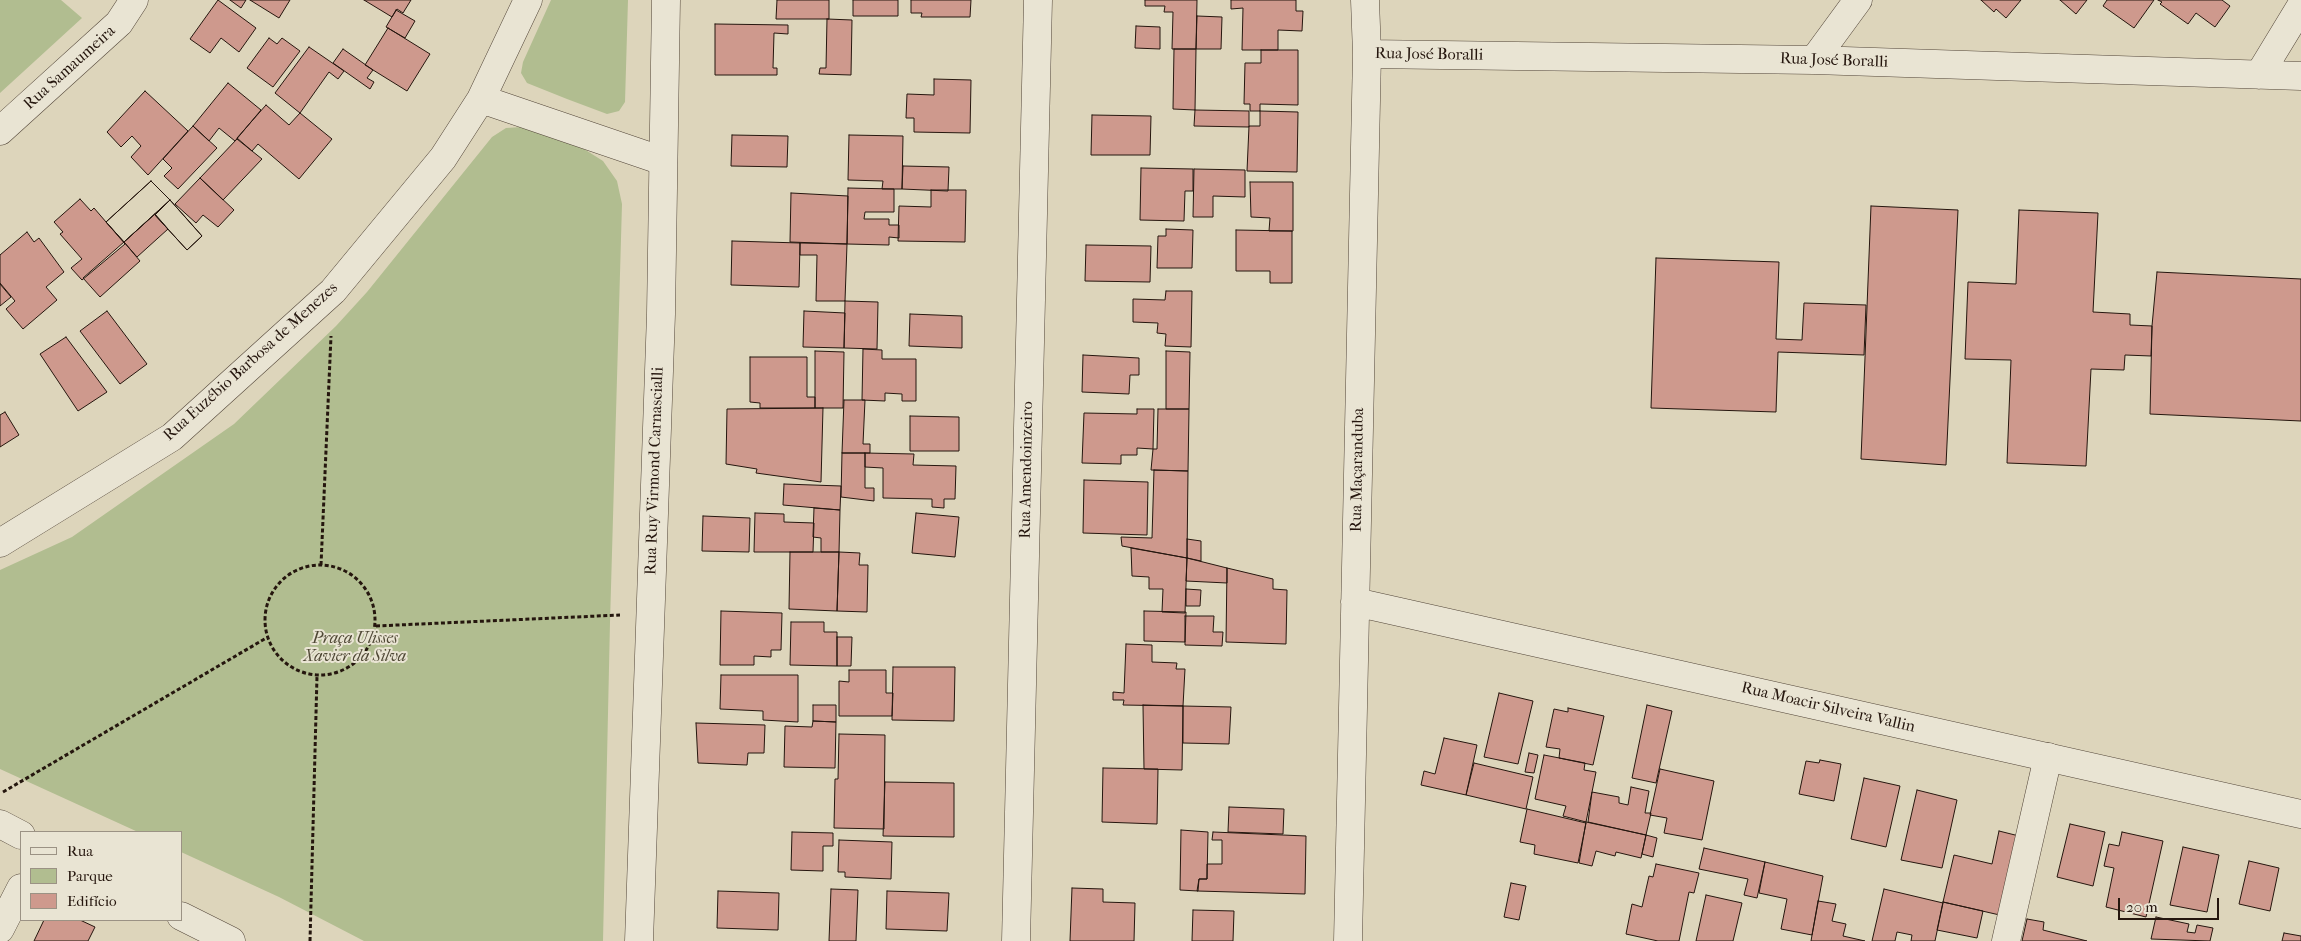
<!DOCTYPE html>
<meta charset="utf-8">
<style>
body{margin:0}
#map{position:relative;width:2301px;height:941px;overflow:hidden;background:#ddd5bb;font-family:"IM FELL French Canon",serif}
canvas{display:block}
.legend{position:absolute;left:20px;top:831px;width:162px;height:90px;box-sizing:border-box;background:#e9e4d3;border:1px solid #9b9284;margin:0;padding:6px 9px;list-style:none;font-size:15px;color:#25160e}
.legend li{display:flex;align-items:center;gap:10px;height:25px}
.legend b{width:25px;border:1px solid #9b9284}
.scale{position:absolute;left:2118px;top:898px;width:101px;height:22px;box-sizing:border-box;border:2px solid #25160e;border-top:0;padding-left:6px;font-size:15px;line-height:18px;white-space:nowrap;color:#25160e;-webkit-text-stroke:4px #e9e4d3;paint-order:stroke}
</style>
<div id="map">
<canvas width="2301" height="941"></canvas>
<ul class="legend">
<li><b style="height:6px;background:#e9e4d3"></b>Rua</li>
<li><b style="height:14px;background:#b1bd90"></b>Parque</li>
<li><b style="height:14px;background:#ce998d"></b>Edifício</li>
</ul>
<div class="scale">20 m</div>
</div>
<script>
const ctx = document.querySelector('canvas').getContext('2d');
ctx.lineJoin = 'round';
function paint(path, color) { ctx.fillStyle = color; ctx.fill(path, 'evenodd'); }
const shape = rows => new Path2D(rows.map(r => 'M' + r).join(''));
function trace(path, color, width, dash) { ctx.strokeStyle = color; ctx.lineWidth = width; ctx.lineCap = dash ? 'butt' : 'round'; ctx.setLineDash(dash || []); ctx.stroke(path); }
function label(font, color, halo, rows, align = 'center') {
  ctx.font = font + ' "IM FELL French Canon",serif'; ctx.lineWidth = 4; ctx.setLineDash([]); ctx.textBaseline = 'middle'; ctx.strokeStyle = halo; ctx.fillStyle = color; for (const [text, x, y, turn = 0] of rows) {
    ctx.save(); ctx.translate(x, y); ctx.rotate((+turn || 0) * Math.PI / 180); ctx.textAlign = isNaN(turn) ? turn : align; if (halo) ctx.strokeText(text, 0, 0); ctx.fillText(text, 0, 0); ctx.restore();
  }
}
const green = shape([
 [0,0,61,0,82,18,0,93],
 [551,0,628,0,625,102,619,111,607,114,567,99,527,83,521,73,523,62],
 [522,127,561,138,584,149,603,161,617,181,622,204,610,622,603,941,364,941,279,897,181,852,181,832,138,832,0,769,0,570,72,537,234,424,336,326,367,292,492,137,506,128]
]);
const building = shape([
 [218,0,256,28,239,52,221,38,210,53,190,39,218,0],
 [230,0,246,0,241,8,230,0],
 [250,0,290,0,279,18,250,0],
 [364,0,411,0,403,13,397,9,392,17,364,0],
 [777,0,829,0,829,19,776,19,777,0],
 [853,0,898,0,898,16,853,16,853,0],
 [911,0,971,0,970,17,921,17,922,13,911,13,911,0],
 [1145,0,1197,0,1196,49,1172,49,1173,12,1164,12,1165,6,1145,6,1145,0],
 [1231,0,1296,0,1296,11,1303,11,1302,31,1278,30,1278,50,1242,50,1243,8,1231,9,1231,0],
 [1981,0,2021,0,2006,18,1996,9,1994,12,1981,0],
 [2060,0,2087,0,2076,14,2060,0],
 [2107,0,2154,0,2134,28,2103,6,2107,0],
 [2158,0,2222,0,2230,6,2215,27,2196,13,2188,24,2160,4,2162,2,2158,0],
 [396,10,415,21,405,38,386,27,396,10],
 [1197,16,1222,17,1221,49,1196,49,1197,16],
 [827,19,852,20,851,75,819,74,820,68,826,68,827,19],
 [715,24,788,25,788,34,774,33,773,68,777,68,777,75,715,75,715,24],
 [1136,26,1160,27,1160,49,1135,48,1136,26],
 [388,28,430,54,407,91,365,65,388,28],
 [269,38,277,44,282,38,300,51,273,87,247,68,269,38],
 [309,47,344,71,338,79,329,72,300,113,275,93,309,47],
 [343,49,373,70,367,78,374,82,370,89,333,63,343,49],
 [1174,49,1196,49,1195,110,1173,109,1174,49],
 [1261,50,1298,50,1298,105,1260,104,1260,111,1250,111,1250,104,1244,104,1245,63,1261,63,1261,50],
 [934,79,971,80,970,133,914,132,914,118,906,118,907,94,934,95,934,79],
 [228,83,261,110,235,141,219,128,209,141,193,126,228,83],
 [145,91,188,131,148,175,131,157,141,146,132,136,121,147,107,132,145,91],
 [266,105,289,125,300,113,332,139,299,179,258,144,252,151,237,138,266,105],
 [1195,110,1249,111,1249,127,1194,126,1195,110],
 [1260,111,1298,112,1297,172,1247,171,1249,126,1260,126,1260,111],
 [1092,115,1151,116,1150,155,1091,155,1092,115],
 [193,126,217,148,178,189,164,176,172,168,163,159,193,126],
 [732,135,788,136,787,167,731,166,732,135],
 [849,135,903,136,902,189,882,189,883,181,848,180,849,135],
 [237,139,262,159,223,200,200,178,237,139],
 [903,166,949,167,948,191,902,189,903,166],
 [1141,168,1193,169,1193,191,1185,191,1184,221,1140,220,1141,168],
 [1194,169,1245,170,1245,197,1213,196,1213,217,1193,217,1194,169],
 [200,178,234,210,218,227,203,215,196,223,175,204,200,178],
 [151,181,170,200,124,242,106,222,151,181],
 [151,181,170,200,124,242,106,222,151,181],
 [1250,182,1293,182,1293,231,1269,231,1270,218,1251,217,1250,182],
 [848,188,894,189,894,212,865,212,864,219,889,219,889,225,899,225,899,238,889,237,889,245,847,244,848,188],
 [931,190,966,190,965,242,898,241,899,206,931,207,931,190],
 [791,193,848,196,847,244,790,242,791,193],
 [80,199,91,211,94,208,125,244,82,280,71,268,82,259,60,234,63,232,54,222,80,199],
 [170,200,202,236,187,250,155,215,170,200],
 [170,200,202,236,187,250,155,215,170,200],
 [1871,206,1958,210,1946,465,1861,459,1871,206],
 [2019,210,2098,213,2093,312,2130,314,2130,325,2152,326,2151,356,2125,355,2124,370,2091,369,2086,466,2007,463,2011,360,1965,359,1968,282,2016,284,2019,210],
 [155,214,168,229,137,257,124,242,155,214],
 [1166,229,1193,230,1192,268,1157,268,1158,236,1166,236,1166,229],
 [1236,230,1292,231,1292,283,1270,283,1270,271,1236,271,1236,230],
 [27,232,34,242,39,238,64,272,46,287,57,300,23,329,6,309,15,301,0,283,0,255,27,232],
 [732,241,800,243,799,287,731,285,732,241],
 [124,242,140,261,100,297,83,278,124,242],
 [800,243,847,244,845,301,816,301,817,255,800,255,800,243],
 [1086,245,1151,246,1150,282,1085,281,1086,245],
 [1656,258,1779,262,1776,339,1802,340,1804,303,1866,305,1864,355,1778,352,1776,412,1651,408,1656,258],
 [2157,272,2301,279,2301,421,2150,414,2152,326,2157,272],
 [0,284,11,297,0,306,0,284],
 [1166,291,1192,291,1191,347,1165,346,1166,334,1157,333,1158,323,1133,322,1133,299,1165,300,1166,291],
 [845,301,878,302,877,349,844,348,845,301],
 [107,311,147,364,120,384,80,331,107,311],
 [804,311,845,313,844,348,803,347,804,311],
 [910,314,962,316,962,348,909,346,910,314],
 [66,337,107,392,78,411,40,354,66,337],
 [863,349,882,350,882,359,916,359,916,401,902,401,902,394,885,393,885,401,862,400,863,349],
 [815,351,844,352,843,408,815,408,815,351],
 [1166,351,1190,352,1189,409,1166,409,1166,351],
 [1083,355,1139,358,1139,375,1130,375,1129,394,1082,392,1083,355],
 [750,357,807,357,807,397,815,397,815,408,760,408,760,403,750,402,750,357],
 [844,400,865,400,863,444,870,444,870,453,842,453,844,400],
 [823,408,821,482,756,473,757,469,726,464,727,409,823,408],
 [1137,409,1154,409,1153,449,1137,448,1137,455,1121,455,1121,464,1082,463,1084,413,1137,414,1137,409],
 [1158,409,1189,409,1188,471,1151,470,1153,449,1157,449,1158,409],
 [5,412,19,435,0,447,0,415,5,412],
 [910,416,959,417,959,451,910,451,910,416],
 [842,453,865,453,865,488,874,488,874,501,841,497,842,453],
 [865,453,914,454,913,465,956,466,955,499,944,499,944,508,932,507,932,499,883,498,883,468,865,467,865,453],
 [1154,470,1188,471,1187,558,1122,546,1121,537,1152,538,1154,470],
 [1084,480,1148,482,1147,535,1083,533,1084,480],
 [784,484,841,486,840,510,783,505,784,484],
 [814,508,840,510,839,552,821,552,821,538,813,537,814,508],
 [755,513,784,514,784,522,814,523,813,552,754,552,755,513],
 [916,513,959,517,955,557,912,553,916,513],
 [703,516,750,518,749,552,702,551,703,516],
 [1187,539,1201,541,1201,561,1187,558,1187,539],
 [1131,548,1187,558,1185,613,1162,612,1163,589,1149,589,1149,577,1132,576,1131,548],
 [790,552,839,552,837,611,789,609,790,552],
 [839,552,860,553,859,565,868,565,867,612,837,611,839,552],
 [1187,558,1227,568,1227,583,1186,581,1187,558],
 [1227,568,1273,579,1273,589,1287,590,1286,644,1226,642,1227,568],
 [1186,589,1201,590,1200,606,1186,606,1186,589],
 [721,611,782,613,781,650,771,650,771,657,754,656,754,665,720,665,721,611],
 [1144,611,1186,612,1185,642,1144,641,1144,611],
 [1185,616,1214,616,1213,632,1223,632,1222,646,1185,645,1185,616],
 [791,622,824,622,824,632,837,632,837,666,790,665,791,622],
 [837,637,852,637,851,666,837,666,837,637],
 [1126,644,1152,645,1152,662,1177,663,1176,669,1185,669,1183,706,1123,705,1124,700,1113,700,1113,692,1124,693,1126,644],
 [893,667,955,667,954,721,892,720,893,667],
 [849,670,886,670,886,693,893,693,892,716,839,716,839,681,849,682,849,670],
 [721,675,798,675,798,722,763,720,763,711,720,709,721,675],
 [1499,693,1533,701,1518,764,1484,757,1499,693],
 [813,705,836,705,836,722,813,721,813,705],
 [1143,705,1183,706,1182,770,1144,769,1143,705],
 [1647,705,1672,711,1656,783,1632,778,1647,705],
 [1183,706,1231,707,1229,744,1183,743,1183,706],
 [1568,708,1604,716,1593,765,1559,758,1560,749,1546,747,1554,709,1568,712,1568,708],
 [813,721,836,722,835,768,784,767,785,726,812,727,813,721],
 [696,723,765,725,764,753,748,753,747,765,698,763,696,723],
 [839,734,885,735,884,829,834,828,835,779,838,779,839,734],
 [1444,738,1477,745,1466,795,1421,785,1424,771,1435,774,1444,738],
 [1529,753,1538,755,1534,773,1525,772,1529,753],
 [1544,755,1585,763,1584,770,1596,772,1586,822,1563,816,1566,806,1535,799,1544,755],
 [1820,760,1841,764,1834,801,1799,794,1806,761,1819,763,1820,760],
 [1474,763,1533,777,1526,809,1466,795,1474,763],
 [1103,768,1158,769,1157,824,1102,822,1103,768],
 [1660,769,1714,781,1702,840,1664,833,1667,818,1650,815,1660,769],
 [1864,778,1900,786,1886,847,1851,839,1864,778],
 [885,782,954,783,954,837,883,836,885,782],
 [1631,787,1649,791,1645,813,1651,813,1646,835,1588,822,1592,792,1619,797,1619,803,1628,805,1631,787],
 [1917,790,1957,800,1942,868,1901,860,1917,790],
 [1229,807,1284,809,1283,834,1228,832,1229,807],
 [1527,809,1586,823,1578,863,1534,854,1535,845,1520,842,1527,809],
 [1586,822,1646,835,1641,858,1616,852,1615,856,1596,851,1592,866,1579,863,1586,822],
 [2070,824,2105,832,2093,886,2057,877,2070,824],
 [1181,830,1208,832,1207,879,1199,879,1198,891,1180,890,1181,830],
 [1999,831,2023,837,2004,916,1943,902,1954,855,1992,864,1999,831],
 [792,832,833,833,833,846,823,846,823,871,791,870,792,832],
 [1213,832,1306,836,1305,894,1197,891,1199,879,1207,879,1207,864,1222,864,1222,840,1212,840,1213,832],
 [2122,832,2163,841,2146,917,2106,907,2114,868,2104,866,2109,844,2119,846,2122,832],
 [1646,835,1657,838,1653,857,1642,854,1646,835],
 [839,840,892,842,891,879,845,877,845,872,838,872,839,840],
 [2183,847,2219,855,2207,912,2170,905,2183,847],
 [1704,848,1765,862,1757,898,1744,895,1748,879,1699,869,1704,848],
 [2249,861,2279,868,2270,911,2239,904,2249,861],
 [1765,862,1823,876,1812,935,1781,929,1787,899,1759,893,1765,862],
 [1656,864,1699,873,1694,893,1689,892,1679,941,1658,941,1626,934,1632,904,1642,907,1649,876,1653,877,1656,864],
 [1511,883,1526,886,1519,920,1504,917,1511,883],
 [1072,888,1103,889,1103,902,1135,903,1134,941,1070,941,1072,888],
 [831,889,858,890,856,941,829,941,831,889],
 [1884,889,1943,903,1935,941,1911,941,1912,935,1897,932,1895,941,1872,941,1884,889],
 [718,891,779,893,778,930,717,928,718,891],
 [887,891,949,893,947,931,886,929,887,891],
 [1706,895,1742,903,1733,941,1696,941,1706,895],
 [1818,901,1836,904,1832,921,1846,924,1843,936,1865,941,1811,941,1818,901],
 [1943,902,1983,911,1977,938,1937,930,1943,902],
 [1193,910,1234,911,1233,941,1192,941,1193,910],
 [2156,917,2189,924,2187,932,2195,933,2197,925,2213,928,2210,941,2151,939,2156,917],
 [2027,919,2044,922,2043,930,2087,941,2022,941,2027,919],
 [44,920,80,920,95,927,88,941,34,941,44,920],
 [2284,933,2301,936,2301,941,2282,941,2284,933]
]);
const path = shape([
 '265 620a55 55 0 1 1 110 0a55 55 0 1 1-110 0Z',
 [321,565,331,336],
 [376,626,620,615],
 [3,792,268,637],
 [310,941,317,676]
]);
const pedestrian = shape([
 [2006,941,2048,757]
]);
const minor = shape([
 [1367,54,1814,60,2301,76],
 [1814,60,1858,0],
 [2259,75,2301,6],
 [481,99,663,161],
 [0,131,119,23,134,0],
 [0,543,172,437,333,291,443,158,481,99,528,0],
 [1355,602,2301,814],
 [0,824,21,835],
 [181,916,231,941],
 [0,929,21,888],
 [1016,941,1038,0],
 [1348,941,1367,54,1365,0]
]);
const tertiary = shape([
 [639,941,661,314,666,0]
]);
const streetNames = [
 ["Rua José Boralli",1429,55,1],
 ["Rua José Boralli",1834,61,2],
 ["Rua Samaumeira",70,68,-42],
 ["Rua Euzébio Barbosa de Menezes",251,362,-42],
 ["Rua Amendoinzeiro",1027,470,-89],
 ["Rua Maçaranduba",1358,470,-89],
 ["Rua Ruy Virmond Carnascialli",655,471,-88],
 ["Rua Moacir Silveira Vallin",1828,708,13]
];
const parkNames = [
 ["Praça Ulisses",355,639],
 ["Xavier da Silva",355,657]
];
paint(green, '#b1bd90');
paint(building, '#ce998d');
trace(building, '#25160e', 1);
trace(pedestrian, '#534639', 29);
trace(minor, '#534639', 29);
trace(tertiary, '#534639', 29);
trace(path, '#25160e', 3, [4, 2.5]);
trace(pedestrian, '#e9e4d3', 28);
trace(minor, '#e9e4d3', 28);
trace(tertiary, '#e9e4d3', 28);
label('16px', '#25160e', '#e9e4d3', streetNames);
label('italic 16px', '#4f4835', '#e9e4d3', parkNames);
</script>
